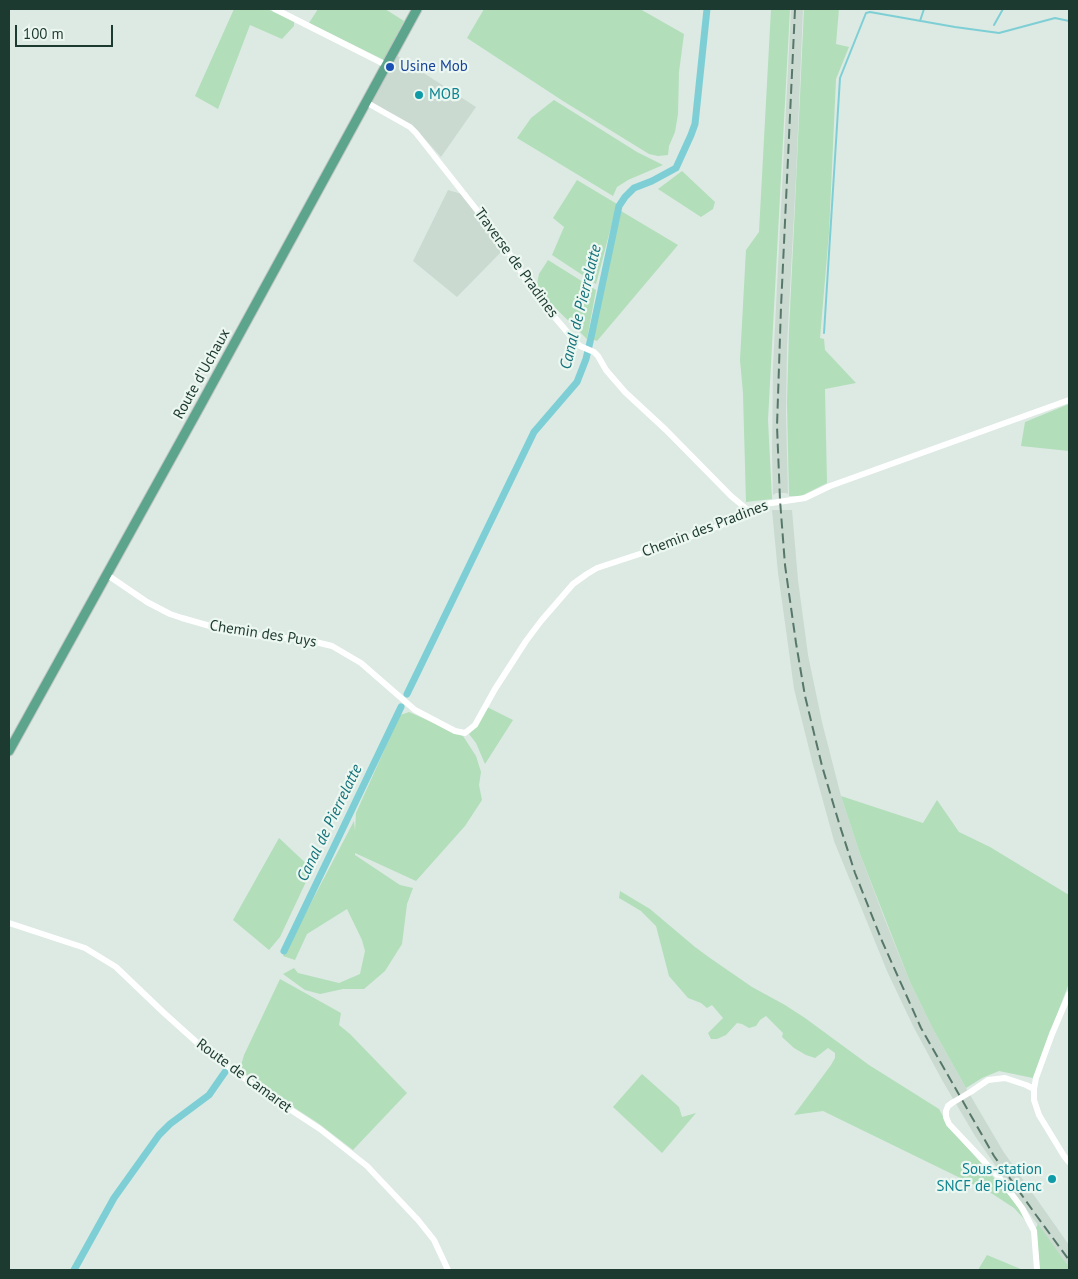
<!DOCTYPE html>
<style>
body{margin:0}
#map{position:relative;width:1078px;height:1279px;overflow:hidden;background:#dceae3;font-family:"PT Sans",sans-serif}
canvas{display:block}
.frame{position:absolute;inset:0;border:10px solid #1d3a30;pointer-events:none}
.scale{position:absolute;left:15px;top:25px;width:98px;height:22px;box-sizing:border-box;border:2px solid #1d3a30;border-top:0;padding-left:6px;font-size:15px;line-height:18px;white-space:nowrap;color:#1d3a30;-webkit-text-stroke:4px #ecf7f1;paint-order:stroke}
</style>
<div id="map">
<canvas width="1078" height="1279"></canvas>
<div class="frame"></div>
<div class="scale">100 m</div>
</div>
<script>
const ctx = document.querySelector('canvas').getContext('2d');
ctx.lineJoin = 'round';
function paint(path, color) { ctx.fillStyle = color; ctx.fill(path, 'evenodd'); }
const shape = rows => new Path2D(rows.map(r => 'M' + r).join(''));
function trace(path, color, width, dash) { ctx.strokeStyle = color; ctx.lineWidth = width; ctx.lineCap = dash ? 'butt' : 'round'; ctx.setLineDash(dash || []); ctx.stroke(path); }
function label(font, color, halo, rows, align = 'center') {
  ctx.font = font + ' "PT Sans",sans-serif'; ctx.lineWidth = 4.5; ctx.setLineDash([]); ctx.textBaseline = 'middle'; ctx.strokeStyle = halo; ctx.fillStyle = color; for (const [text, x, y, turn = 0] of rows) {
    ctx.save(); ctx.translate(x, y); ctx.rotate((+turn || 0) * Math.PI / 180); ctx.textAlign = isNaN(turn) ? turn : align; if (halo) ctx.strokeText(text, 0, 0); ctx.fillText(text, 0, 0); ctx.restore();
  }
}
const built = shape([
 [791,9,803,9,796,177,787,346,786,413,788,494,786,493,776,493,773,495,772,451,773,366],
 [396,55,476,107,441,157,415,128,370,101],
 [448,190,462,194,504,249,457,297,413,261],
 [772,510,792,510,798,580,808,655,822,722,841,796,860,854,885,920,910,982,933,1029,966,1088,1003,1151,1069,1245,1069,1267,1015,1194,975,1136,942,1080,913,1026,887,971,834,841,812,761,794,689,785,623,778,573]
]);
const green = shape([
 [234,9,267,9,294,21,294,26,282,39,250,25,218,109,195,96],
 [318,9,385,9,404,21,384,60,309,23],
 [484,9,640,9,684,34,679,72,678,114,675,132,669,146,668,155,658,156,649,154,563,101,467,38],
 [771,9,790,9,768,420,772,499,746,502,743,393,740,360,746,250,759,232],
 [804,9,839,9,836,44,849,47,836,79,829,233,820,338,824,339,825,350,856,383,825,389,827,483,801,496,789,496,787,403,789,331,795,206],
 [554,100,637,152,663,165,628,180,617,187,613,196,517,138,531,118],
 [682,171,715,202,713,209,701,217,658,189],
 [577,180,617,204,596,284,552,255,564,227,553,218],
 [621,211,678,245,597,341,592,339],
 [548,260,596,290,587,339,536,289,539,274],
 [1069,404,1069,451,1021,446,1025,422],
 [487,707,513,720,485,764,476,743,469,734,478,724],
 [409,712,463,736,476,756,481,772,479,785,482,800,465,826,416,881,355,853,355,855,400,885,413,888,407,904,402,944,385,971,364,989,343,989,320,994,305,990,283,974,294,968,298,973,339,983,360,974,365,951,362,940,347,909,307,934,295,960,283,956,354,821,355,831,356,813,400,715],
 [841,796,923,823,937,800,959,832,990,847,1069,895,1069,983,1033,1078,999,1071,982,1078,966,1088,933,1029,910,982,860,854],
 [279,838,312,869,280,937,269,950,233,920],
 [620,891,650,909,695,947,710,958,752,987,785,1005,805,1018,869,1065,939,1109,947,1124,1014,1201,1026,1221,1014,1208,991,1193,823,1111,794,1115,831,1065,835,1058,835,1053,828,1048,815,1058,806,1055,794,1048,782,1037,783,1033,766,1016,760,1020,756,1026,749,1028,742,1024,737,1023,726,1035,717,1039,711,1039,708,1033,723,1018,712,1005,707,1008,701,1003,688,998,669,976,656,926,641,911,619,898],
 [280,979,341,1013,339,1025,350,1034,407,1093,353,1150,318,1123,259,1085,242,1071,242,1062,244,1055],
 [642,1074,679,1107,682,1117,696,1113,662,1153,613,1107],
 [1038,1224,1069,1267,1069,1270,1040,1270,1036,1228],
 [987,1255,1023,1270,978,1270]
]);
const stream = shape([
 [920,21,924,9],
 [994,25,1003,9],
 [824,333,840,78,866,13,870,12,955,27,999,33,1055,18,1069,21]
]);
const canal = shape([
 [407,694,534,432,577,382,586,359,590,342,619,206,625,197,634,188,652,181,676,168,691,135,695,124,707,9],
 [284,951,401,707],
 [74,1270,114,1198,159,1135,170,1124,209,1095,225,1072]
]);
const minor = shape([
 [275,9,386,65],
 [366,103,371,105,410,127,416,133,476,209,508,251,534,293,574,340,580,346,594,352,598,356,606,370,625,392,666,430,731,496,749,511],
 [106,574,147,602,170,614,182,618,217,628,244,633,267,637,303,639,332,646,361,663,415,710,455,731,465,733,475,725,495,689,526,641,541,621,573,584,587,574,597,568,679,541,724,524,765,504,805,498,830,486,1069,400],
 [9,923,85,948,116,967,163,1012,213,1057,233,1070,262,1091,320,1129,367,1166,418,1220,434,1240,448,1270],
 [972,1091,988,1080,1005,1078,1026,1085,1034,1089],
 [952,1103,948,1106,946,1111,946,1117,949,1124,998,1176,1022,1208,1034,1231,1037,1270],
 [1069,1162,1064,1156,1039,1115,1034,1100,1034,1089,1036,1078,1052,1034,1069,994]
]);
const major = shape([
 [9,751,199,408,417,9]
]);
const rail = shape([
 [795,9,781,307,777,426,780,500,785,565,796,643,805,696,822,766,839,823,855,873,882,941,921,1028,994,1156,1036,1215,1069,1260]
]);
const minorBridge = shape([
 [952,1103,972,1091]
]);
const markers = [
 [390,67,5,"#1a4fb4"],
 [419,95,5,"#0f9aa8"],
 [1052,1179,5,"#0f9aa8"]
];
const transitNames = [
 ["Usine Mob",400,67]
];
const cultureNames = [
 ["MOB",429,95],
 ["Sous-station",1042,1170,"right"],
 ["SNCF de Piolenc",1042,1187,"right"]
];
const streetNames = [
 ["Traverse de Pradines",516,263,54],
 ["Route d'Uchaux",202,374,-61],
 ["Chemin des Pradines",705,529,-21],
 ["Chemin des Puys",263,634,9],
 ["Route de Camaret",244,1076,36]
];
const waterNames = [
 ["Canal de Pierrelatte",581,307,-76],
 ["Canal de Pierrelatte",330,823,-64]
];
paint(built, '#cadad1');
paint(green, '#b2deba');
trace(stream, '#7ecfd5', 2);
trace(canal, '#7ecfd5', 7);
trace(major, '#bbc4c1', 11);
trace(minor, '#fff', 6);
trace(major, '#5ca48c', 9);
trace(rail, '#57776b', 2, [10, 5]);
trace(minorBridge, '#fff', 6);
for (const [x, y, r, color] of markers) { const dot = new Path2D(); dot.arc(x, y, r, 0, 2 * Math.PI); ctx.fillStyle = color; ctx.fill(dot); trace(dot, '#ecf7f1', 2); }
label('15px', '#164399', '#ecf7f1', transitNames, 'left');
label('15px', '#0d838f', '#ecf7f1', cultureNames, 'left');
label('15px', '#1d3a30', '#ecf7f1', streetNames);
label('italic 16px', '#13727a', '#ecf7f1', waterNames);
</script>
